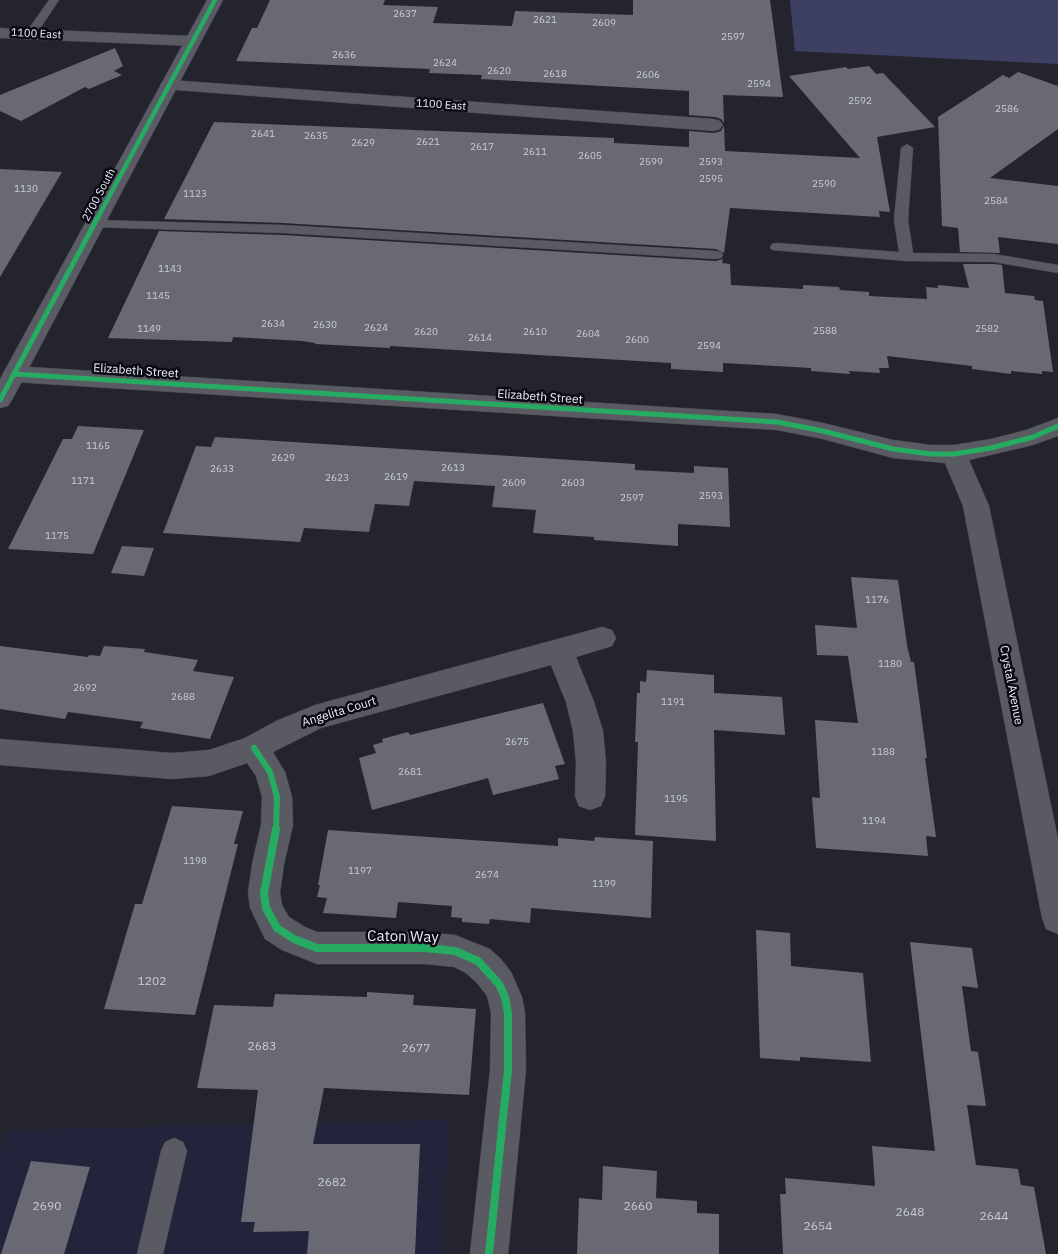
<!DOCTYPE html>
<style>
body{margin:0}
canvas{display:block;background:#23242d}
</style>
<canvas width="1058" height="1254"></canvas>
<script>
const ctx = document.querySelector('canvas').getContext('2d');
ctx.lineJoin = 'round';
function paint(path, color) { ctx.fillStyle = color; ctx.fill(path, 'evenodd'); }
const shape = rows => new Path2D(rows.map(r => 'M' + r).join(''));
function trace(path, color, width, dash) { ctx.strokeStyle = color; ctx.lineWidth = width; ctx.lineCap = dash ? 'butt' : 'round'; ctx.setLineDash(dash || []); ctx.stroke(path); }
function label(font, color, halo, rows, align = 'center') {
  ctx.font = font + ' "IBM Plex Sans",sans-serif'; ctx.lineWidth = 5; ctx.setLineDash([]); ctx.textBaseline = 'middle'; ctx.strokeStyle = halo; ctx.fillStyle = color; for (const [text, x, y, turn = 0] of rows) {
    ctx.save(); ctx.translate(x, y); ctx.rotate((+turn || 0) * Math.PI / 180); ctx.textAlign = isNaN(turn) ? turn : align; if (halo) ctx.strokeText(text, 0, 0); ctx.fillText(text, 0, 0); ctx.restore();
  }
}
const built = shape([
 [448,1120,443,1254,0,1254,0,1154,8,1130]
]);
const green = shape([
 [790,0,1058,0,1058,64,795,51]
]);
const building = shape([
 [270,0,385,0,383,5,438,7,433,23,512,26,515,11,633,15,633,0,770,0,783,97,723,95,724,123,721,119,715,117,689,115,689,91,481,79,482,75,429,73,430,69,236,61,252,28,257,28],
 [115,48,123,66,114,71,122,75,89,89,85,87,21,121,0,111,0,95],
 [869,66,876,74,883,73,935,127,877,137,890,212,879,211,880,217,730,208,724,253,716,249,283,223,164,219,214,122,614,138,614,143,689,147,689,131,714,133,721,131,724,126,725,151,860,158,789,76,846,67,848,69],
 [1018,72,1058,86,1058,129,990,178,1058,186,1058,244,998,237,1000,253,960,252,958,228,942,226,938,117,1003,75,1009,78],
 [0,169,62,172,0,277],
 [159,231,283,235,716,261,723,259,722,263,730,264,731,285,803,289,803,285,839,287,840,290,869,292,869,296,927,299,926,287,938,288,938,285,969,288,963,264,994,264,1002,265,1005,293,1034,296,1035,300,1043,301,1053,372,1042,371,1042,374,1011,371,1011,374,972,369,972,366,887,356,889,368,879,368,880,373,849,371,850,374,811,371,811,368,723,363,723,372,671,369,671,363,621,360,390,346,390,348,315,344,315,343,302,341,233,337,232,342,108,338],
 [78,426,144,430,93,554,8,549,63,439,72,439],
 [215,437,635,464,635,470,694,473,694,466,728,468,730,527,678,524,678,546,594,540,594,537,533,533,536,510,492,507,495,486,414,481,409,506,375,504,369,532,304,528,300,542,163,533,196,446,211,447],
 [122,546,154,548,144,576,111,573],
 [851,577,898,580,907,645,911,662,914,662,927,758,925,758,936,837,926,836,928,856,816,848,812,797,820,798,815,720,858,723,848,656,817,655,815,625,857,628],
 [0,646,88,657,89,655,100,656,104,646,145,649,144,652,198,660,193,671,234,677,210,739,140,728,143,722,68,712,65,719,0,709],
 [647,670,714,675,714,693,782,697,785,735,714,730,716,841,635,835,638,742,635,742,637,693,640,693,640,681,646,682],
 [543,703,565,764,555,766,559,779,493,795,488,778,372,810,359,758,376,753,373,745,383,742,382,739,408,732,410,735],
 [172,806,243,811,234,844,238,844,195,1015,104,1009,135,904,142,904],
 [328,830,558,846,558,838,594,841,595,837,653,841,651,918,531,908,530,923,490,919,489,924,462,922,462,918,451,917,452,906,398,902,396,918,323,913,327,898,317,897,320,885,318,885],
 [756,930,790,933,791,966,863,973,871,1062,800,1057,800,1061,760,1058],
 [910,942,972,948,978,988,962,986,971,1051,978,1052,986,1106,967,1105,976,1165,1018,1169,1021,1185,1034,1187,1046,1254,783,1254,780,1194,786,1194,785,1178,875,1186,872,1146,935,1151],
 [367,992,414,995,413,1005,476,1009,469,1095,324,1088,313,1144,420,1144,415,1254,307,1254,309,1231,253,1232,255,1222,241,1222,258,1090,197,1088,214,1005,273,1007,275,994,367,997],
 [31,1161,90,1167,64,1254,1,1254],
 [603,1166,657,1171,656,1198,697,1201,697,1213,719,1214,719,1254,577,1254,579,1198,602,1200]
]);
const lane = shape([
 [49,0,59,0,35,36,27,36,25,34,49,0],
 [907,144,913,148,908,220,913,253,994,254,1058,265,1058,273,994,262,907,261,772,250,770,247,772,244,777,243,899,252,894,220,901,148,907,144],
 [95,220,283,225,716,251,721,252,723,255,721,258,716,259,283,233,90,227,88,224,90,221,95,220],
 [174,1138,183,1142,187,1151,163,1254,137,1254,161,1151,165,1142,174,1138]
]);
const street = shape([
 [0,28,192,36,198,37,200,41,198,45,192,46,0,38,0,28],
 [169,80,714,119,720,121,723,125,720,129,714,131,163,89,160,85,163,81,169,80],
 [14,366,777,414,823,423,893,440,931,445,954,445,991,439,1026,430,1058,418,1058,436,1033,445,969,460,989,506,1058,839,1058,934,1046,929,1042,918,963,506,945,463,893,458,823,439,777,430,14,382,6,379,3,374,6,369,14,366],
 [602,627,612,630,616,638,612,646,576,657,594,702,603,731,606,762,605,796,601,806,590,810,579,806,575,796,576,762,573,731,566,702,551,665,321,728,273,752,285,772,292,797,293,825,284,864,280,893,282,905,289,917,305,927,317,932,425,932,455,935,490,949,501,959,511,972,522,997,525,1013,526,1070,508,1254,470,1254,490,1070,491,1013,487,996,477,983,466,973,454,967,425,964,317,964,282,950,265,939,250,908,248,893,252,864,261,825,262,797,256,776,247,763,209,776,172,779,0,765,0,739,172,753,209,750,245,738,276,721,315,705,602,627]
]);
const secondary = shape([
 [207,0,223,0,12,400,8,406,0,408,0,379,207,0]
]);
const cyclewayFar3 = shape([
 [97,219,215,0]
]);
const cyclewayFar2 = shape([
 [14,374,777,422,823,431,893,449,931,454,954,454,991,448,1033,437,1058,426],
 [0,400,98,217]
]);
const cyclewayFar1 = shape([
 [254,748,270,772,277,797,276,831]
]);
const cycleway = shape([
 [276,829,264,893,266,908,277,928,294,939,317,948,425,948,455,951,478,961,499,984,505,997,508,1013,508,1070,489,1254]
]);
const numberNames = [
 ["2637",405,14],
 ["2621",545,20],
 ["2609",604,23],
 ["2597",733,37],
 ["2636",344,55],
 ["2624",445,63],
 ["2620",499,71],
 ["2618",555,74],
 ["2606",648,75],
 ["2594",759,84],
 ["2592",860,101],
 ["2586",1007,109],
 ["2641",263,134],
 ["2635",316,136],
 ["2621",428,142],
 ["2629",363,143],
 ["2617",482,147],
 ["2611",535,152],
 ["2605",590,156],
 ["2599",651,162],
 ["2593",711,162],
 ["2595",711,179],
 ["2590",824,184],
 ["1130",26,189],
 ["1123",195,194],
 ["2584",996,201],
 ["1143",170,269],
 ["1145",158,296],
 ["2634",273,324],
 ["2630",325,325],
 ["2624",376,328],
 ["1149",149,329],
 ["2582",987,329],
 ["2588",825,331],
 ["2620",426,332],
 ["2610",535,332],
 ["2604",588,334],
 ["2614",480,338],
 ["2600",637,340],
 ["2594",709,346],
 ["1165",98,446],
 ["2629",283,458],
 ["2613",453,468],
 ["2633",222,469],
 ["2619",396,477],
 ["2623",337,478],
 ["1171",83,481],
 ["2609",514,483],
 ["2603",573,483],
 ["2593",711,496],
 ["2597",632,498],
 ["1175",57,536],
 ["1176",877,600],
 ["1180",890,664],
 ["2692",85,688],
 ["2688",183,697],
 ["1191",673,702],
 ["2675",517,742],
 ["1188",883,752],
 ["2681",410,772],
 ["1195",676,799],
 ["1194",874,821],
 ["1198",195,861],
 ["1197",360,871],
 ["2674",487,875],
 ["1199",604,884]
];
const farStreetnames = [
 ["1100 East",36,34,3],
 ["1100 East",441,105,4],
 ["2700 South",99,195,-62]
];
const streetNames = [
 ["Elizabeth Street",136,371,4],
 ["Elizabeth Street",540,397,4],
 ["Crystal Avenue",1011,685,79],
 ["Angelita Court",339,712,-17]
];
const nearNumbernames = [
 ["1202",152,982],
 ["2683",262,1047],
 ["2677",416,1049],
 ["2682",332,1183],
 ["2690",47,1207],
 ["2660",638,1207],
 ["2648",910,1213],
 ["2644",994,1217],
 ["2654",818,1227]
];
const nearStreetnames = [
 ["Caton Way",403,937,1]
];
paint(built, '#22243b');
paint(green, '#3d4063');
paint(building, '#686972');
trace(lane, '#41434b', 1);
trace(street, '#41434b', 1);
trace(secondary, '#41434b', 1);
paint(lane, '#5a5a63');
paint(street, '#5a5a63');
paint(secondary, '#5a5b64');
trace(cyclewayFar3, '#26ab63', 4.5);
trace(cyclewayFar2, '#26ab63', 5);
trace(cyclewayFar1, '#26ab63', 6);
trace(cycleway, '#26ab63', 8);
label('10px', '#caccd8', null, numberNames);
label('11px', '#ebedfa', '#0a0a12', farStreetnames);
label('12px', '#ebedfa', '#0a0a12', streetNames);
label('12px', '#caccd8', null, nearNumbernames);
label('15px', '#ebedfa', '#0a0a12', nearStreetnames);
</script>
